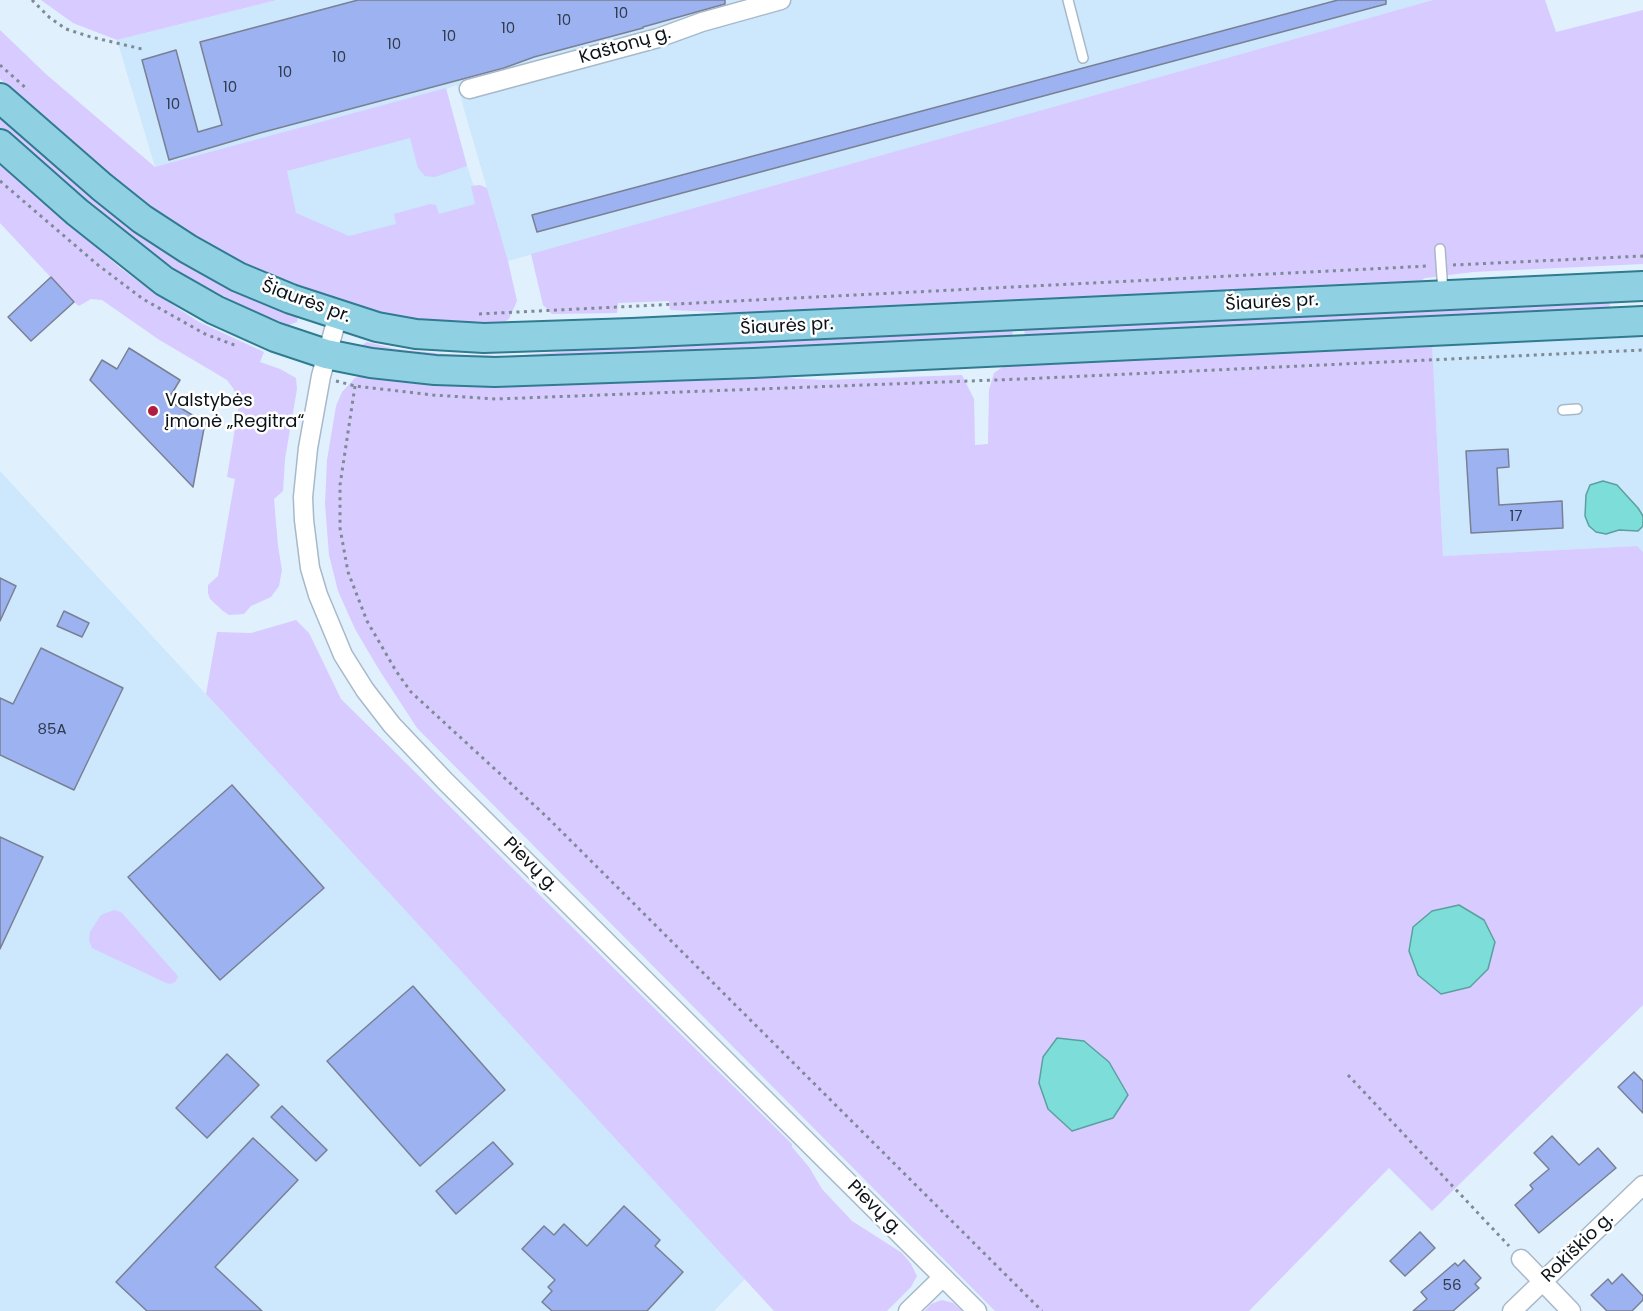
<!DOCTYPE html>
<meta charset="utf-8">
<style>
body{margin:0}
canvas{display:block;background:#e0f0fd}
</style>
<canvas width="1643" height="1311"></canvas>
<script>
const ctx = document.querySelector('canvas').getContext('2d');
ctx.lineJoin = 'round';
function paint(path, color) { ctx.fillStyle = color; ctx.fill(path, 'evenodd'); }
const shape = rows => new Path2D(rows.map(r => 'M' + r).join(''));
function trace(path, color, width, dash) { ctx.strokeStyle = color; ctx.lineWidth = width; ctx.lineCap = dash ? 'butt' : 'round'; ctx.setLineDash(dash || []); ctx.stroke(path); }
function label(font, color, halo, rows, align = 'center') {
  ctx.font = font + ' Poppins,sans-serif'; ctx.lineWidth = 5; ctx.setLineDash([]); ctx.textBaseline = 'middle'; ctx.strokeStyle = halo; ctx.fillStyle = color; for (const [text, x, y, turn = 0] of rows) {
    ctx.save(); ctx.translate(x, y); ctx.rotate((+turn || 0) * Math.PI / 180); ctx.textAlign = isNaN(turn) ? turn : align; if (halo) ctx.strokeText(text, 0, 0); ctx.fillText(text, 0, 0); ctx.restore();
  }
}
const built = shape([
 [277,0,1433,0,508,261,457,85,446,89,467,166,482,210,350,245,198,156,155,167,117,40],
 [1643,334,1643,552,1637,546,1443,556,1432,343],
 [0,471,745,1279,714,1311,0,1311]
]);
const green = shape([
 [41,0,277,0,117,40,73,23],
 [1433,0,1545,0,1556,32,1643,10,1643,264,1473,272,1425,278,1415,285,774,314,670,310,669,301,618,303,617,313,552,314,543,305,531,254],
 [0,30,47,75,155,167,446,88,467,166,435,177,425,176,418,168,410,138,287,171,296,213,349,236,396,224,394,214,430,204,436,205,439,214,475,204,471,186,480,185,487,188,508,261,517,301,509,319,502,323,488,325,422,321,346,305,251,272,194,241,114,181,0,79],
 [0,112,294,312,298,316,297,322,289,325,244,307,181,273,137,244,56,178,0,128],
 [0,162,119,267,156,294,199,322,264,352,260,362,280,369,296,378,297,389,285,459,283,491,274,499,278,546,282,570,279,586,271,597,251,606,244,614,229,615,223,611,210,599,208,593,208,585,218,576,235,479,227,477,238,410,237,396,233,388,227,380,158,339,102,300,91,299,79,306,74,302,0,223],
 [1609,296,1610,312,1025,339,1024,325],
 [1012,326,1013,339,482,361,365,348,362,345,367,342,396,349,445,354,511,356,619,347],
 [1432,343,1443,556,1637,546,1643,552,1643,1005,1432,1211,1389,1168,1249,1311,995,1311,417,728,378,668,355,629,338,591,329,555,325,504,327,460,336,406,342,392,355,378,368,374,749,376,825,380,962,375,974,399,975,445,988,444,989,390,994,373,1004,366,1015,363],
 [1484,920,1495,942,1488,969],
 [296,620,309,633,341,699,792,1144,792,1147,809,1167,822,1189,852,1221,902,1253,911,1264,917,1276,911,1287,887,1311,774,1311,206,694,217,632,251,633],
 [114,910,121,912,176,974,178,977,175,982,170,984,164,982,92,948,89,940,90,932,101,915],
 [942,1300,953,1303,962,1311,925,1311,931,1304]
]);
const water = shape([
 [1603,481,1617,485,1638,508,1643,516,1643,526,1638,531,1619,530,1606,534,1596,532,1589,526,1585,516,1586,495,1590,485,1603,481],
 [1459,905,1484,920,1495,942,1488,969,1470,987,1441,994,1418,975,1409,951,1413,927,1432,911,1459,905],
 [1057,1038,1084,1041,1109,1062,1128,1095,1113,1118,1072,1131,1048,1109,1039,1083,1043,1057,1057,1038]
]);
const building = shape([
 [358,0,725,0,725,4,643,27,643,28,534,57,504,68,260,133,169,160,142,60,176,50,198,132,222,125,200,42,358,0],
 [1338,0,1386,0,1386,4,537,232,532,215,1338,0],
 [51,277,74,302,31,341,8,317,51,277],
 [129,348,180,380,168,400,205,423,193,487,90,380,102,360,117,369,129,348],
 [1508,449,1509,467,1497,468,1499,505,1562,501,1563,528,1471,533,1466,451,1508,449],
 [0,578,16,586,0,621,0,578],
 [64,611,89,623,82,637,57,626,64,611],
 [41,648,123,688,74,790,0,755,0,698,13,704,41,648],
 [232,785,324,888,220,980,128,877,232,785],
 [0,837,43,857,0,949,0,837],
 [413,986,505,1090,420,1166,327,1061,413,986],
 [227,1054,259,1085,207,1138,176,1108,227,1054],
 [1634,1072,1643,1081,1643,1113,1618,1087,1634,1072],
 [282,1106,327,1150,316,1161,271,1117,282,1106],
 [1552,1136,1579,1165,1598,1148,1616,1168,1539,1233,1515,1205,1533,1189,1530,1185,1549,1169,1534,1153,1552,1136],
 [253,1138,298,1180,215,1267,262,1311,147,1311,116,1282,253,1138],
 [493,1142,513,1164,456,1214,436,1191,493,1142],
 [624,1206,660,1240,655,1246,683,1272,647,1311,552,1311,542,1302,552,1291,548,1287,555,1280,522,1249,544,1226,554,1235,564,1224,587,1246,624,1206],
 [1420,1232,1435,1248,1405,1276,1390,1261,1420,1232],
 [1464,1260,1481,1278,1475,1284,1479,1288,1453,1311,1413,1311,1427,1299,1421,1292,1455,1263,1458,1266,1464,1260],
 [1622,1274,1643,1296,1643,1300,1632,1311,1607,1311,1591,1295,1608,1279,1612,1284,1622,1274]
]);
const path = shape([
 [32,0,50,18,66,29,91,37,142,49],
 [0,65,28,90],
 [0,181,98,265,143,299,205,334,237,346],
 [1453,265,1643,256],
 [479,314,1428,266],
 [336,381,355,386,433,395,496,399,1022,379,1643,350],
 [355,386,340,485,340,528,348,572,367,621,396,671,411,692,547,817,1042,1311],
 [1348,1075,1509,1246]
]);
const service = shape([
 [1068,0,1083,58],
 [1440,249,1443,292],
 [1563,410,1577,409]
]);
const minor = shape([
 [469,89,658,38,702,22,781,0],
 [338,315,321,376,308,448,303,497,304,520,310,568,318,595,343,655,365,690,392,725,445,781,977,1311],
 [1521,1259,1571,1311],
 [908,1311,943,1277],
 [1512,1311,1643,1185]
]);
const primary = shape([
 [0,98,102,187,142,219,188,249,238,277,291,299,377,327,416,334,484,338,632,333,1643,286],
 [0,144,77,212,164,281,215,310,275,337,326,354,371,363,435,370,495,372,753,363,1643,321]
]);
const markers = [
 [153,411,6,"#b01d41"]
];
const numberNames = [
 ["10",621,14],
 ["10",564,21],
 ["10",508,29],
 ["10",449,37],
 ["10",394,45],
 ["10",339,58],
 ["10",285,73],
 ["10",230,88],
 ["10",173,105],
 ["17",1516,517],
 ["85A",52,730],
 ["56",1452,1286]
];
const streetNames = [
 ["Kaštonų g.",625,46,-16],
 ["Šiaurės pr.",306,302,20],
 ["Šiaurės pr.",1272,303,-3],
 ["Šiaurės pr.",787,327,-3],
 ["Pievų g.",530,865,45],
 ["Pievų g.",874,1208,45],
 ["Rokiškio g.",1578,1248,-44]
];
const poiNames = [
 ["Valstybės",165,401],
 ["įmonė „Regitra“",165,422]
];
paint(built, '#cde7fd');
paint(green, '#d8cbff');
paint(water, '#7dddd8');
trace(water, '#5ba09e', 1.5);
paint(building, '#9db2f0');
trace(building, '#798093', 1.5);
trace(service, '#a7b9c9', 12);
trace(minor, '#a7b9c9', 21);
trace(primary, '#307b8f', 32);
trace(path, '#7f8b94', 3, [3, 4.5]);
trace(service, '#fff', 9);
trace(minor, '#fff', 18);
trace(primary, '#8fd1e2', 28);
for (const [x, y, r, color] of markers) { const dot = new Path2D(); dot.arc(x, y, r, 0, 2 * Math.PI); ctx.fillStyle = color; ctx.fill(dot); trace(dot, '#fff', 2); }
label('15px', '#303b4e', null, numberNames);
label('18px', '#0c1318', '#fff', streetNames);
label('18px', '#0c1318', '#fff', poiNames, 'left');
</script>
